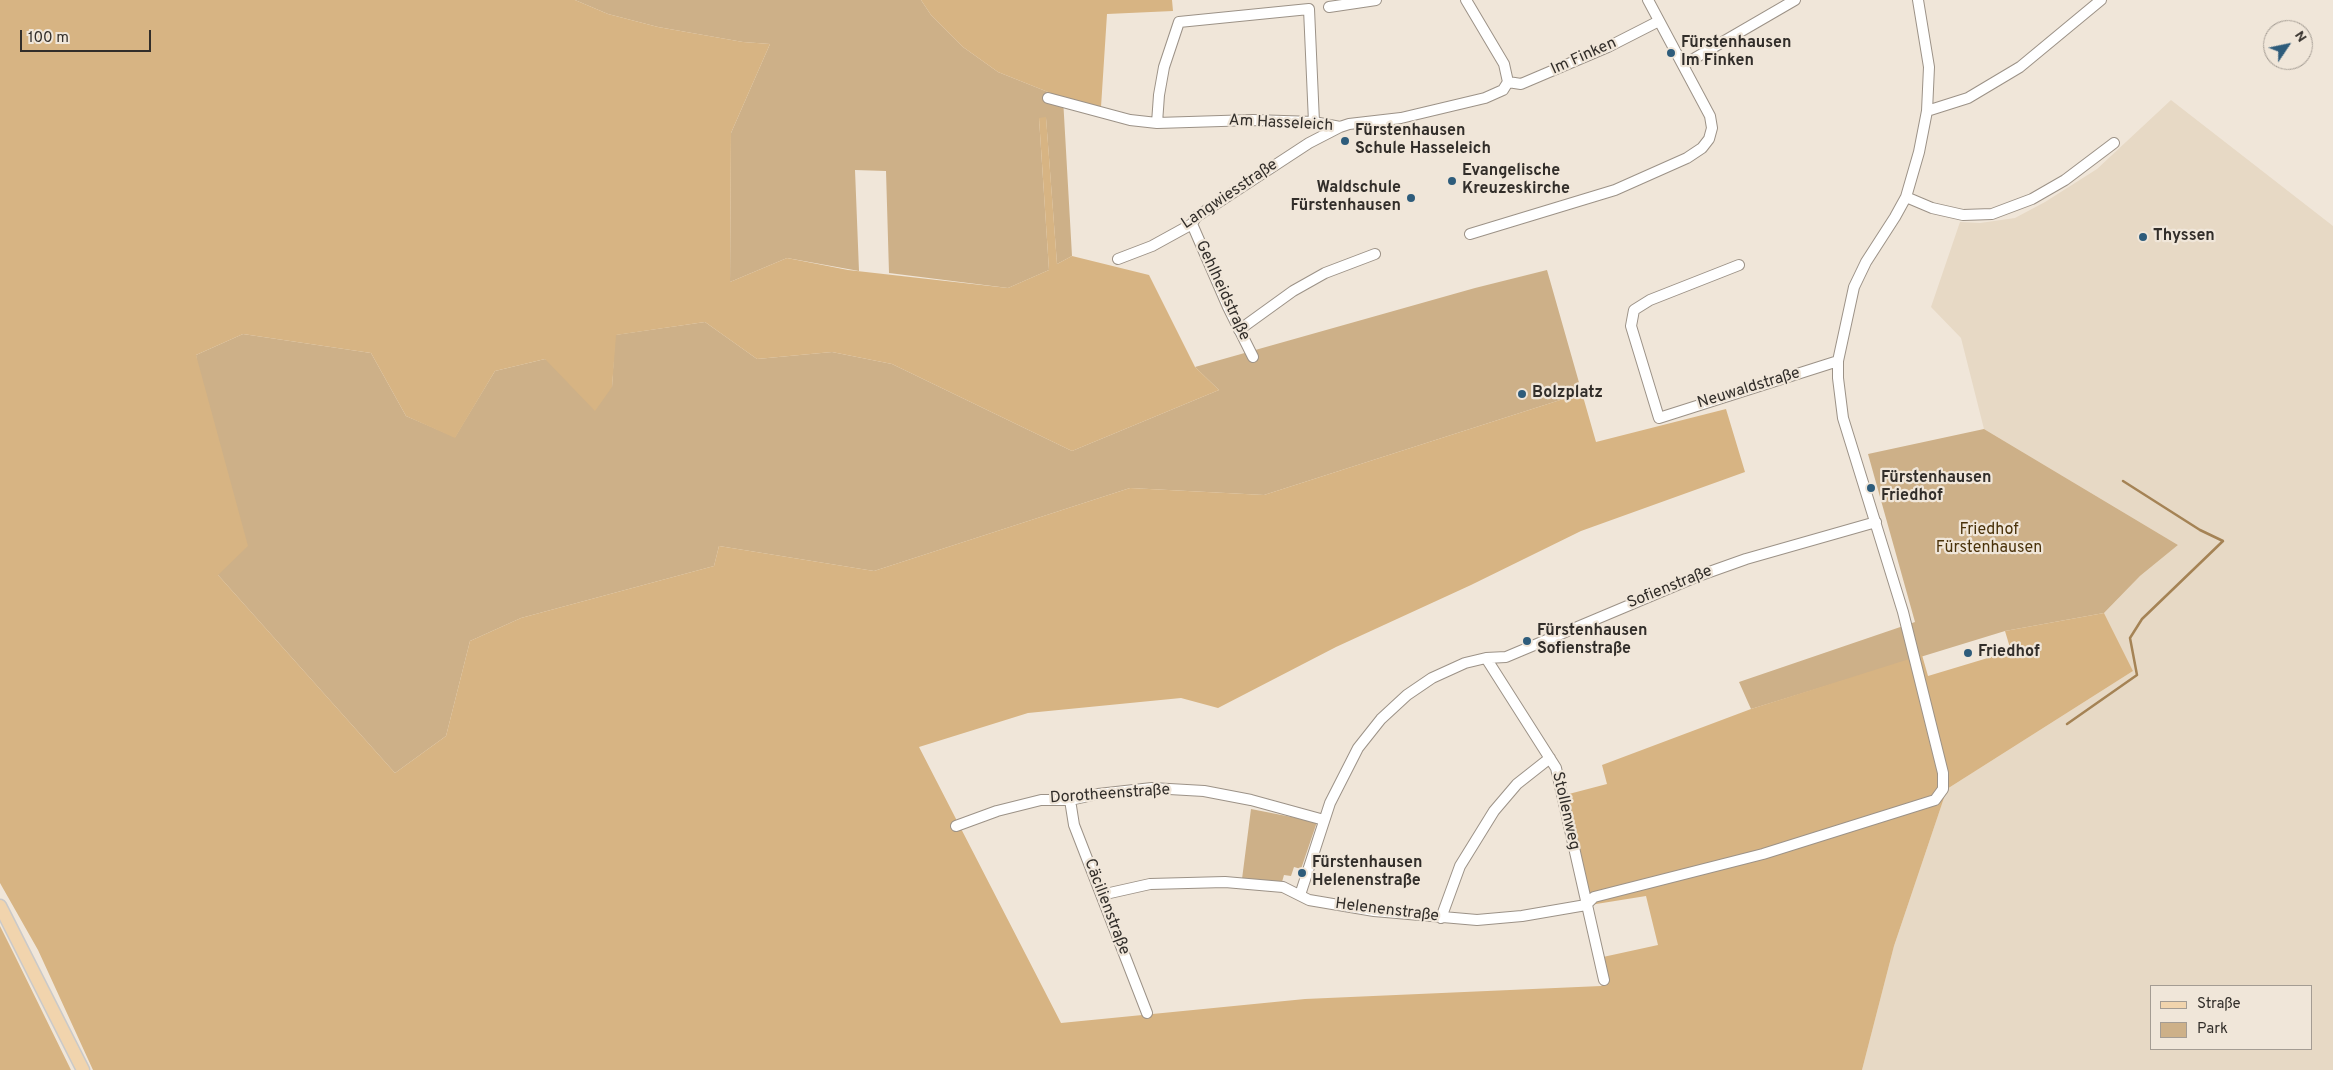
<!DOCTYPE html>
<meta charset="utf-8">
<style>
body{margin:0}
#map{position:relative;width:2333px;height:1070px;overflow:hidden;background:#f0e6d9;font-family:Overpass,sans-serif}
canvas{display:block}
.legend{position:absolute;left:2150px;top:985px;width:162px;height:65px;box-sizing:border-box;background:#f0e6d9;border:1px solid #a49c93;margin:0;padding:6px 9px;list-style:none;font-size:15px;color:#322e2a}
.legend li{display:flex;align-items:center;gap:10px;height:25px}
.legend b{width:25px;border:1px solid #a49c93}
.north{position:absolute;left:2263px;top:20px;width:50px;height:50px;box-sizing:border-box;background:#f0e6d9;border:1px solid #a49c93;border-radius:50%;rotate:56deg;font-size:14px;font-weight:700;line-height:20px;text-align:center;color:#322e2a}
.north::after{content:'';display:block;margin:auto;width:18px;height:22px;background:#2e5c7b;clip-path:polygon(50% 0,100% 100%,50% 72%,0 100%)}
.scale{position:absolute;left:20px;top:30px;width:131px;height:22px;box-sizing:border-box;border:2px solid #322e2a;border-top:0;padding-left:6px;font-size:15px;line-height:18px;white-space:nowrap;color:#322e2a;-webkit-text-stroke:4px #f0e6d9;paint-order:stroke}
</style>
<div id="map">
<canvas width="2333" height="1070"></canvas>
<ul class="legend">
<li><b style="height:6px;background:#f1d4ad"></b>Straße</li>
<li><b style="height:14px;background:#cdb088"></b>Park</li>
</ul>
<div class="north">N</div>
<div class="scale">100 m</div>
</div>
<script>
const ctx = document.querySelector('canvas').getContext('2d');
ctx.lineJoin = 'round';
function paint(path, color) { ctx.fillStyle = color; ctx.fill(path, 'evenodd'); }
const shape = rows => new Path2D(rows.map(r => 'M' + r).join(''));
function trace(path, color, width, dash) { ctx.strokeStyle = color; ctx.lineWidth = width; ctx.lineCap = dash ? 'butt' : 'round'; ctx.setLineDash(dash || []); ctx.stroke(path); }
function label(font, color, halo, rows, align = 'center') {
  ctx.font = font + ' Overpass,sans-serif'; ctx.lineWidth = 4.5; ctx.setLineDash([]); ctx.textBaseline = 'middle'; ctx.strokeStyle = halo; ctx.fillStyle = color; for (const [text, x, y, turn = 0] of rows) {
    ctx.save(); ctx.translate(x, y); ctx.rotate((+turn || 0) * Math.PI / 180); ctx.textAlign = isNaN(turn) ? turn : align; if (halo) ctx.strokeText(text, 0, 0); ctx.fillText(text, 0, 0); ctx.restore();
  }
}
const built = shape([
 [2171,100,2333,226,2333,1070,1862,1070,1894,946,1947,789,2133,671,2104,613,2140,576,2178,545,1984,429,1961,338,1931,307,1960,222,1980,223,2015,218,2045,202,2097,169],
 [2152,986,2312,986,2312,1049,2152,1049]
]);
const green = shape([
 [575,0,921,0,931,15,963,47,998,72,1063,98,1072,256,1057,264,1046,118,1039,118,1049,270,1008,288,889,273,886,171,855,170,859,271,787,258,730,282,731,133,770,44,743,42,658,27,608,14],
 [1547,270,1582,393,1264,495,1130,488,874,571,719,546,714,566,521,618,470,641,446,736,395,773,218,575,196,355,243,334,371,353,406,416,455,437,495,371,545,359,612,387,615,335,705,322,757,359,832,352,892,364,1072,451,1219,390,1195,367,1475,288],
 [1984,429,2178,545,2140,576,2104,613,2005,631,1751,709,1739,682,1915,622,1868,454],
 [1251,809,1317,822,1301,869,1294,867,1291,876,1284,875,1282,882,1242,879]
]);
const forest = shape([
 [0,0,575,0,608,14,658,27,743,42,770,44,731,133,730,282,787,258,848,270,1008,288,1049,270,1039,118,1046,117,1057,264,1072,256,1149,275,1195,367,1219,390,1072,451,892,364,832,352,757,359,705,322,616,335,612,387,595,411,545,359,495,371,455,438,406,416,371,353,243,334,196,355,248,546,218,575,395,773,446,736,470,641,521,618,714,566,719,546,874,571,1130,488,1264,495,1582,393,1596,442,1726,409,1745,472,1581,531,1471,585,1336,647,1218,708,1181,698,1028,713,919,747,1061,1023,1305,999,1601,986,1608,979,1603,957,1658,945,1646,896,1590,905,1565,795,1607,784,1602,765,1751,709,1922,655,1928,676,2011,651,2005,631,2104,613,2133,671,1947,789,1894,946,1862,1070,93,1070,38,950,0,883],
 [921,0,1172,0,1173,11,1107,14,1101,107,1063,98,998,72,963,47,931,15],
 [0,926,15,956,71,1070,0,1070]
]);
const stream = shape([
 [2067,724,2137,675,2130,638,2142,619,2223,541,2200,530,2123,481]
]);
const minor = shape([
 [1466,0,1504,64,1508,82],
 [1329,7,1376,0],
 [1683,65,1795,0],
 [1508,82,1521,84,1608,47,1659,21],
 [1048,98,1130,120,1157,123,1253,120,1314,122,1340,127,1349,124,1401,118,1485,98,1503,90,1508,82],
 [1927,111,1968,98,2020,67,2101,0],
 [1157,123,1159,95,1164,67,1179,22,1309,9,1314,122],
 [1906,197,1932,208,1963,215,1992,214,2032,199,2065,180,2114,143],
 [1192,224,1228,307,1253,357],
 [1470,234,1615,190,1687,158,1702,148,1709,139,1712,128,1710,116,1648,0],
 [1118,259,1152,246,1192,224,1196,217,1309,143,1340,127],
 [1739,265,1650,300,1634,310,1631,326,1659,418,1838,361],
 [1239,330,1293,291,1325,273,1375,254],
 [1486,658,1556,768,1604,980],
 [1070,800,1074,825,1147,1013],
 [956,826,997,811,1041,800,1070,800,1098,794,1152,788,1204,791,1251,800,1324,820],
 [1101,895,1150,884,1225,882,1283,887,1309,900,1374,911,1477,920,1522,916,1586,905,1594,897,1763,854,1935,800,1943,789,1943,773,1903,612,1843,418,1838,378,1838,361,1854,287,1866,262,1895,217,1906,197,1919,152,1927,111,1929,67,1918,0],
 [1300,895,1330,803,1358,748,1381,719,1407,695,1432,678,1465,663,1486,658,1506,657,1701,575,1746,559,1876,522],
 [1441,918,1460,866,1494,811,1517,784,1550,758]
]);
const major = shape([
 [0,906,83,1070]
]);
const markers = [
 [1671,53,5,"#2e5c7b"],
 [1345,141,5,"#2e5c7b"],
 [1452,181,5,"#2e5c7b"],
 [1411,198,5,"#2e5c7b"],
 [2143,237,5,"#2e5c7b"],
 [1522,394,5,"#2e5c7b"],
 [1871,488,5,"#2e5c7b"],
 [1527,641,5,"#2e5c7b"],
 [1968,653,5,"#2e5c7b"],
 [1302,873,5,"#2e5c7b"]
];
const poiNames = [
 ["Fürstenhausen",1681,44],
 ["Im Finken",1681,62],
 ["Fürstenhausen",1355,132],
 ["Schule Hasseleich",1355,150],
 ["Evangelische",1462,172],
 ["Kreuzeskirche",1462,190],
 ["Waldschule",1401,189,"right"],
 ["Fürstenhausen",1401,207,"right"],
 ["Thyssen",2153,237],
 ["Bolzplatz",1532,394],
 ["Fürstenhausen",1881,479],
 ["Friedhof",1881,497],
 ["Fürstenhausen",1537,632],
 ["Sofienstraße",1537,650],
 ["Friedhof",1978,653],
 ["Fürstenhausen",1312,864],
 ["Helenenstraße",1312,882]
];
const streetNames = [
 ["Im Finken",1584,57,-24],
 ["Am Hasseleich",1281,124,3],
 ["Langwiesstraße",1230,195,-34],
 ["Gehlheidstraße",1222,291,65],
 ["Neuwaldstraße",1749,389,-17],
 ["Sofienstraße",1670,588,-22],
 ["Dorotheenstraße",1110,795,-4],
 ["Stollenweg",1565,811,77],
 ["Cäcilienstraße",1106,907,69],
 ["Helenenstraße",1387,911,7]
];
const parkNames = [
 ["Friedhof",1989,531],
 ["Fürstenhausen",1989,549]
];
paint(built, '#e7d9c5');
paint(green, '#cdb088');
paint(forest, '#d7b483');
trace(stream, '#a58355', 2.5);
trace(minor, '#9c9287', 12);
trace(major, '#cac9c8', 15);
trace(minor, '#fff', 10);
trace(major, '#f1d4ad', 12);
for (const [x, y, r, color] of markers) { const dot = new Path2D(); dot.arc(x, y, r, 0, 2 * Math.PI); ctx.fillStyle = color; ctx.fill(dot); trace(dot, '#f0e6d9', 2); }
label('bold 16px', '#322e2a', '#f0e6d9', poiNames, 'left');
label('16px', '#322e2a', '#f0e6d9', streetNames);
label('16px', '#4a320a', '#f0e6d9', parkNames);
</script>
